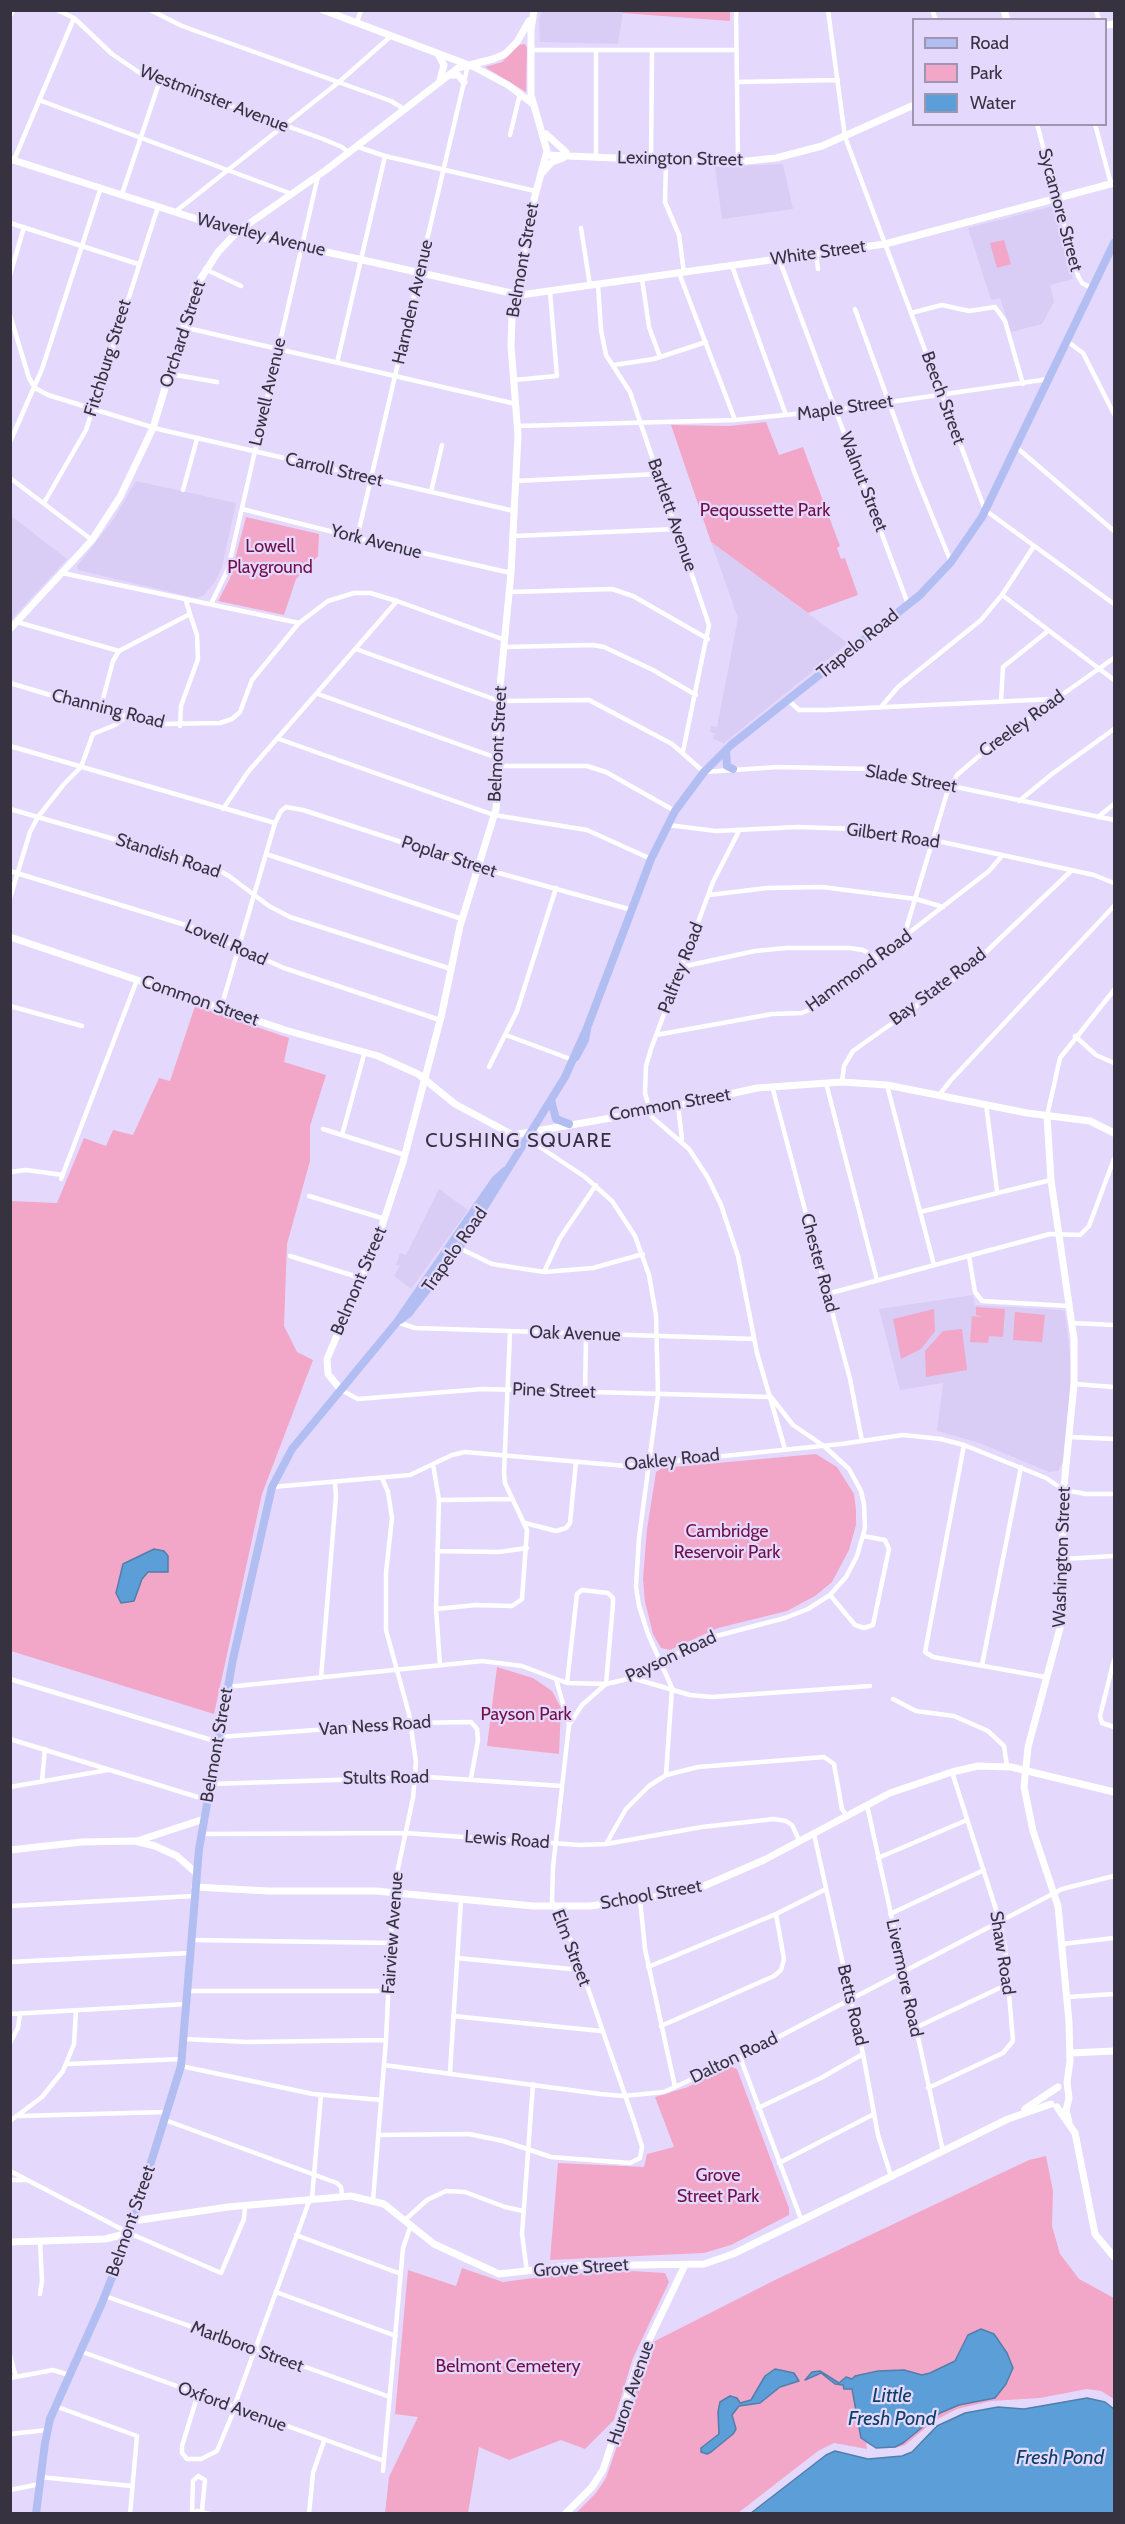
<!DOCTYPE html>
<style>
body{margin:0}
#map{position:relative;width:1125px;height:2524px;overflow:hidden;background:#e4d9fd;font-family:Cabin,sans-serif}
canvas{display:block}
.frame{position:absolute;inset:0;border:12px solid #36323f;pointer-events:none}
.legend{position:absolute;left:912px;top:18px;width:195px;height:108px;box-sizing:border-box;background:#e4d9fd;border:2px solid #9e96b1;margin:0;padding:8px 10px;list-style:none;font-size:18px;color:#36323f}
.legend li{display:flex;align-items:center;gap:12px;height:30px}
.legend b{width:30px;border:2px solid #9e96b1}
</style>
<div id="map">
<canvas width="1125" height="2524"></canvas>
<div class="frame"></div>
<ul class="legend">
<li><b style="height:8px;background:#b2bef2"></b>Road</li>
<li><b style="height:16px;background:#f2a7c8"></b>Park</li>
<li><b style="height:16px;background:#5c9fd8"></b>Water</li>
</ul>
</div>
<script>
const ctx = document.querySelector('canvas').getContext('2d');
ctx.lineJoin = 'round';
function paint(path, color) { ctx.fillStyle = color; ctx.fill(path, 'evenodd'); }
const shape = rows => new Path2D(rows.map(r => 'M' + r).join(''));
function trace(path, color, width, dash) { ctx.strokeStyle = color; ctx.lineWidth = width; ctx.lineCap = dash ? 'butt' : 'round'; ctx.setLineDash(dash || []); ctx.stroke(path); }
function label(font, color, halo, rows, align = 'center') {
  ctx.font = font + ' Cabin,sans-serif'; ctx.lineWidth = 4.5; ctx.setLineDash([]); ctx.textBaseline = 'middle'; ctx.strokeStyle = halo; ctx.fillStyle = color; for (const [text, x, y, turn = 0] of rows) {
    ctx.save(); ctx.translate(x, y); ctx.rotate((+turn || 0) * Math.PI / 180); ctx.textAlign = isNaN(turn) ? turn : align; if (halo) ctx.strokeText(text, 0, 0); ctx.fillText(text, 0, 0); ctx.restore();
  }
}
const built = shape([
 [542,11,623,11,618,44,540,42,539,20],
 [783,164,793,209,722,219,715,167],
 [1054,206,1073,279,1050,285,1054,302,1042,324,1011,332,1000,298,991,300,968,228],
 [136,481,236,503,222,567,215,582,203,596,196,598,78,570,77,566,113,520],
 [10,515,67,559,12,619,10,618],
 [711,542,848,643,724,743,713,739,715,733,710,732,711,726,717,727,738,618],
 [439,1189,468,1210,411,1289,394,1276,400,1266,396,1265,400,1253,406,1255],
 [973,1295,975,1305,1062,1310,1065,1312,1072,1370,1064,1460,1058,1471,1049,1472,977,1442,937,1431,943,1383,900,1390,879,1309]
]);
const green = shape([
 [623,10,730,11,730,21,622,13],
 [525,44,527,48,526,92,485,67,502,62,519,45],
 [1004,240,1011,264,997,268,990,243],
 [766,422,779,455,803,447,840,546,837,548,841,559,845,558,858,595,808,613,711,542,671,425,729,426],
 [246,517,319,534,318,556,296,579,284,615,218,601,230,578],
 [195,1006,289,1038,284,1062,326,1075,310,1126,310,1161,287,1244,284,1326,297,1352,313,1360,262,1494,214,1714,11,1651,11,1201,57,1203,84,1138,106,1146,113,1130,133,1135,159,1078,170,1081],
 [976,1307,1005,1309,1003,1337,989,1336,988,1343,970,1342,972,1316,983,1317,976,1315],
 [934,1309,935,1331,921,1349,901,1359,893,1319],
 [1015,1312,1045,1315,1042,1342,1013,1340],
 [962,1329,967,1370,926,1377,925,1351,943,1331],
 [816,1454,837,1467,854,1494,856,1510,856,1525,849,1550,832,1582,815,1596,787,1611,718,1628,670,1650,661,1648,653,1634,645,1602,643,1579,647,1529,656,1472,662,1468],
 [497,1667,533,1678,552,1691,561,1708,559,1754,487,1746],
 [729,2066,737,2069,789,2208,789,2215,731,2245,704,2253,550,2260,558,2163,644,2167,647,2154,674,2147,655,2097,688,2087],
 [1046,2156,1053,2191,1052,2226,1060,2254,1079,2279,1114,2298,1114,2399,1101,2391,1087,2389,1040,2398,991,2401,957,2409,934,2421,905,2445,895,2448,876,2448,866,2443,867,2449,834,2443,818,2451,738,2513,575,2514,596,2493,606,2478,653,2342,775,2280,1029,2160],
 [462,2268,503,2282,563,2274,632,2271,665,2273,669,2282,633,2358,614,2420,585,2449,561,2440,509,2460,479,2447,468,2513,385,2513,389,2477,418,2417,395,2414,408,2270,456,2286]
]);
const water = shape([
 [154,1549,164,1551,168,1556,168,1572,148,1572,142,1579,134,1601,121,1603,116,1593,123,1564,154,1549],
 [981,2329,994,2334,1007,2353,1013,2368,1006,2384,995,2398,959,2405,940,2413,903,2443,895,2447,876,2448,861,2438,852,2389,844,2389,843,2385,835,2384,821,2373,805,2380,812,2372,820,2371,839,2383,846,2377,852,2379,855,2376,878,2371,904,2370,922,2375,930,2373,955,2361,968,2335,981,2329],
 [775,2369,794,2373,799,2381,780,2387,760,2403,739,2406,732,2415,736,2429,733,2434,711,2452,707,2454,701,2452,701,2448,719,2434,718,2412,720,2402,730,2396,737,2398,740,2403,751,2400,765,2376,775,2369],
 [1087,2398,1105,2402,1114,2409,1114,2513,751,2513,826,2455,835,2451,868,2459,902,2456,912,2452,937,2426,965,2413,998,2407,1024,2409,1087,2398]
]);
const street = shape([
 [57,10,74,18,112,54,140,73,323,139,342,147,349,153],
 [150,10,182,26,391,101,404,109],
 [736,10,738,162],
 [828,10,845,137,985,510,1114,604],
 [932,10,936,20],
 [1096,10,1099,20],
 [357,22,361,10],
 [530,50,736,50],
 [596,51,596,157],
 [737,82,838,80],
 [39,100,292,194],
 [1037,124,1078,276,1082,283,1093,289],
 [1095,124,1111,184],
 [510,135,520,94],
 [358,147,385,156,535,191],
 [14,160,74,18],
 [651,160,652,52],
 [666,161,665,202,679,235,684,273],
 [122,194,160,80],
 [175,212,339,82,391,36],
 [10,223,138,264],
 [581,228,590,286],
 [816,254,818,269],
 [779,259,908,604],
 [732,266,786,415],
 [205,269,241,286],
 [679,273,735,420],
 [10,275,24,227],
 [642,279,649,327,660,357],
 [598,285,601,330,606,355,630,392,709,625,683,751],
 [855,309,915,474,951,562],
 [911,313,942,305,969,311,995,307,1005,321,1023,384],
 [10,315,29,378,35,388,48,395,158,429,514,511],
 [183,327,516,404],
 [1067,341,1083,353,1114,414],
 [337,363,385,156],
 [614,365,654,359,706,342],
 [170,374,217,382],
 [514,380,557,376,550,292],
 [518,426,735,420,835,410,1049,379],
 [10,442,42,369,101,187],
 [1015,446,1114,531],
 [10,478,92,540],
 [516,481,658,474],
 [183,490,197,439],
 [431,492,442,445],
 [44,503,86,430,158,207],
 [242,509,357,538,511,573],
 [514,536,677,529],
 [357,538,468,65],
 [62,573,299,623],
 [510,592,612,589,633,596,708,639],
 [1002,595,1114,680],
 [211,604,228,569,318,176],
 [17,622,119,651,190,614,186,601],
 [504,647,593,645,604,647,653,670,696,695],
 [356,649,499,701,589,700,672,744,704,772,778,767,870,769,1114,820],
 [10,683,100,710,160,724,220,723,232,719,240,712,252,680,299,623,328,601,354,593,370,593,397,601,505,640],
 [318,694,497,758],
 [788,700,799,710,825,710,1054,699],
 [1001,701,1003,667,1048,631],
 [881,707,898,687,981,620,1002,595,1034,546],
 [100,710,113,661,119,651],
 [180,726,181,706,198,659,197,635,190,614],
 [279,739,494,815,587,830,651,859],
 [10,746,275,823],
 [498,766,587,766,606,772,675,811],
 [1019,801,1052,774,1114,729],
 [10,809,214,868,229,876,269,906,290,917,451,969],
 [223,809,248,772,397,601],
 [1098,817,1114,804],
 [668,825,716,831,798,827,856,829,933,840,1094,875,1114,883],
 [739,831,713,882,651,1049,646,1066,645,1093,652,1117,689,1149,708,1178,721,1205,738,1256,757,1353,785,1449],
 [266,854,462,919],
 [10,871,192,927,284,968,440,1020],
 [709,895,767,888,822,887,916,899,943,907],
 [10,898,30,832,38,817,64,784,81,767,93,734,115,725,127,716],
 [903,939,947,793,957,775,994,743,1114,658],
 [681,967,755,951,786,948,849,948,863,950,877,958],
 [10,1006,82,1026],
 [221,1008,275,823,281,811,286,807,303,810,481,868,632,910],
 [506,1035,573,1060],
 [656,1035,772,1014,802,1013,809,1010,989,871,1001,857],
 [1075,1036,1096,1055,1114,1063],
 [489,1067,517,1011,556,888],
 [842,1082,844,1066,853,1051,966,971,1071,871],
 [826,1083,877,1280],
 [887,1085,934,1265],
 [772,1086,850,1379,862,1441],
 [939,1095,951,1080,1114,906],
 [986,1104,997,1191],
 [678,1106,682,1139],
 [1047,1116,1060,1058,1114,990],
 [323,1129,405,1155],
 [530,1132,537,1145,585,1177,612,1201,635,1236,649,1275,656,1315,658,1395,639,1538,636,1587,639,1606,648,1634,672,1688,666,1775],
 [342,1135,365,1051],
 [10,1172,26,1170,63,1175],
 [61,1179,137,980],
 [309,1196,385,1219],
 [920,1212,1051,1180],
 [453,1245,492,1264,544,1272,593,1268,643,1254],
 [290,1256,361,1278],
 [969,1256,975,1292,982,1301,1069,1306],
 [544,1272,560,1238,596,1185],
 [827,1294,1050,1234,1080,1235,1089,1226,1114,1159],
 [397,1322,415,1328,754,1339],
 [1072,1323,1114,1325],
 [1074,1384,1114,1387],
 [341,1390,358,1399,483,1389,771,1397],
 [585,1393,586,1335],
 [1070,1437,1114,1439],
 [964,1445,925,1652,933,1657,1045,1677],
 [433,1464,439,1500,436,1609,440,1665],
 [272,1487,410,1475,452,1455,465,1452,626,1466,841,1444,903,1435,941,1439,964,1445,1046,1478,1064,1490,1086,1494,1114,1494],
 [439,1500,512,1499],
 [525,1523,556,1531,566,1528,570,1523,576,1462],
 [437,1551,499,1552,527,1548],
 [1063,1559,1114,1556],
 [830,1595,855,1625,864,1628,873,1625,889,1549,885,1540,863,1536],
 [436,1609,476,1605,512,1606,522,1599,527,1530,505,1483,504,1473,510,1332],
 [1114,1660,1100,1716,1102,1723,1114,1727],
 [982,1665,1021,1467],
 [321,1678,336,1496,335,1483],
 [632,1678,690,1695,712,1697,870,1686],
 [10,1679,218,1742],
 [556,1679,569,1725],
 [227,1687,482,1661,522,1666,567,1683,606,1684,632,1678,705,1639,785,1618,808,1609,830,1595,846,1577,857,1556,865,1528,864,1504,861,1491,849,1469,824,1446,793,1425,771,1397],
 [893,1699,916,1711,954,1716,988,1731,1004,1746,1007,1766],
 [219,1737,411,1723,471,1722,477,1729,478,1740,471,1778],
 [10,1739,207,1800],
 [42,1781,45,1749],
 [210,1784,428,1777,562,1786],
 [10,1787,108,1770],
 [867,1805,943,2151],
 [202,1834,405,1833,580,1845,606,1844,702,1827,774,1819,786,1821,792,1825,799,1840],
 [814,1834,863,2054,878,2135,891,2176],
 [606,1844,626,1809,649,1786,666,1775,698,1767,824,1757,834,1764,842,1809,847,1816],
 [878,1858,967,1820],
 [640,1899,645,1949,675,2087],
 [10,1906,194,1896],
 [890,1914,984,1870],
 [191,1940,391,1943],
 [1062,1944,1114,1938],
 [457,1958,581,1970],
 [10,1962,190,1953],
 [648,1967,776,1914,826,1889],
 [188,1991,388,1991],
 [1068,1997,1114,1994],
 [10,2014,187,2004],
 [453,2016,601,2031],
 [661,2026,774,1976,781,1970,784,1959,776,1914],
 [915,2028,1008,1984],
 [184,2039,247,2042,386,2040],
 [10,2043,18,2028,20,2013],
 [740,2057,801,2219],
 [67,2064,182,2059],
 [384,2065,600,2094,624,2096,664,2092,740,2057,1062,1889,1114,1876],
 [181,2066,313,2094,381,2100],
 [450,2072,461,1900],
 [928,2088,1003,2053,1013,2041,1005,1947,1000,1922,952,1772],
 [758,2108,821,2078,863,2054],
 [19,2116,166,2112],
 [165,2120,337,2183,341,2187,342,2196],
 [10,2121,42,2097,63,2071,74,2044,76,2010],
 [378,2135,469,2134,503,2141,551,2157,630,2163,640,2158,642,2147,634,2121,573,1945,552,1901,553,1867,569,1725,582,1705,606,1684,613,1604,613,1598,608,1593,582,1590,577,1594,567,1683],
 [779,2163,874,2114],
 [10,2171,129,2233,221,2273,244,2219,245,2206],
 [10,2180,26,2180],
 [312,2198,321,2095],
 [373,2200,386,2040,393,1892,413,1798,416,1762,409,1714,386,1630,386,1573,392,1518,388,1492,382,1478],
 [405,2220,427,2200,446,2191,465,2192,505,2207,523,2211],
 [296,2235,401,2274],
 [527,2272,522,2234,533,2084],
 [276,2292,396,2336],
 [40,2294,42,2281,40,2241],
 [105,2296,390,2397],
 [80,2351,384,2461],
 [10,2355,16,2377],
 [10,2378,53,2370,69,2375],
 [198,2394,182,2446,182,2453,187,2459,201,2459,217,2451,235,2408],
 [55,2406,137,2436,130,2514],
 [234,2407,310,2199],
 [10,2434,47,2430],
 [383,2471,403,2248,411,2225],
 [40,2477,132,2486],
 [10,2490,40,2484],
 [192,2512,193,2481,198,2476,205,2480,202,2511],
 [190,2514,197,2511,210,2514],
 [309,2514,313,2473,324,2441]
]);
const secondary = shape([
 [323,10,474,67,508,85,533,104],
 [1004,10,1007,20],
 [10,14,12,10],
 [1106,25,1114,24],
 [438,54,444,65,440,80],
 [449,75,458,75,464,82],
 [546,134,566,152],
 [546,155,728,163,776,158,822,146,914,105],
 [10,159,237,232,520,295,885,244,1114,183],
 [543,172,552,162,563,158],
 [10,629,92,540,120,497,153,428,196,286,218,252,237,232,326,170,458,68,493,59,505,54,517,42,529,21],
 [10,937,285,1030,378,1056,418,1074,455,1104,513,1135,657,1110,757,1088,842,1082,887,1085,1027,1113,1090,1121,1114,1133],
 [1047,1117,1051,1180,1074,1339,1074,1384,1064,1486,1060,1628,1028,1747,1024,1787,1033,1831,1058,1906,1069,2022,1070,2061,1067,2082,1069,2098,1066,2110,1069,2122],
 [341,1390,328,1374,327,1359,377,1241,403,1162,442,1013,460,926,496,809,498,785,496,728,511,573,518,435,511,346,512,317,532,207,547,151,531,95,531,30,534,10],
 [137,1841,204,1819],
 [10,1850,82,1842,135,1841,155,1846,177,1856,196,1873],
 [195,1887,268,1891,376,1891,533,1906,590,1906,661,1896,704,1886,764,1860,890,1793,952,1772,978,1766,1011,1767,1114,1792],
 [1070,2053,1114,2051],
 [1057,2107,1075,2133,1095,2234,1114,2257],
 [1025,2109,1058,2087],
 [133,2221,228,2207,351,2196,384,2204,434,2244,499,2274,569,2266,704,2264,733,2254,1008,2119,1051,2104],
 [10,2242,105,2239,129,2233],
 [565,2514,592,2487,603,2470,638,2363,685,2265]
]);
const primary = shape([
 [726,750,727,766,733,769],
 [576,1057,585,1040,587,1030],
 [551,1100,556,1119,569,1124],
 [400,1320,409,1313,459,1248,565,1077,587,1028,651,859,675,811,704,772,731,745,920,595,951,562,982,517,1114,243],
 [36,2514,45,2443,50,2419,102,2303,129,2233,181,2066,199,1849,233,1659,272,1487,292,1449,397,1322,495,1180,505,1171]
]);
const streetNames = [
 ["Westminster Avenue",214,99,21],
 ["Lexington Street",680,159,1],
 ["Sycamore Street",1060,210,75],
 ["Waverley Avenue",261,235,14],
 ["White Street",818,253,-8],
 ["Belmont Street",523,260,-80],
 ["Harnden Avenue",413,302,-77],
 ["Orchard Street",183,334,-72],
 ["Fitchburg Street",108,358,-73],
 ["Lowell Avenue",268,392,-77],
 ["Beech Street",943,398,70],
 ["Maple Street",845,408,-8],
 ["Carroll Street",334,470,13],
 ["Walnut Street",863,482,69],
 ["Bartlett Avenue",672,515,71],
 ["York Avenue",376,542,14],
 ["Trapelo Road",858,644,-39],
 ["Channing Road",108,709,14],
 ["Creeley Road",1022,724,-36],
 ["Belmont Street",498,744,-87],
 ["Slade Street",911,779,10],
 ["Gilbert Road",893,836,8],
 ["Standish Road",168,856,18],
 ["Poplar Street",449,857,18],
 ["Lovell Road",226,943,24],
 ["Palfrey Road",681,968,-69],
 ["Hammond Road",859,971,-36],
 ["Bay State Road",938,987,-37],
 ["Common Street",200,1001,19],
 ["Common Street",670,1105,-10],
 ["Trapelo Road",455,1250,-55],
 ["Chester Road",819,1263,75],
 ["Belmont Street",359,1281,-67],
 ["Oak Avenue",575,1334,2],
 ["Pine Street",554,1391,2],
 ["Oakley Road",672,1460,-6],
 ["Washington Street",1062,1557,-88],
 ["Payson Road",671,1657,-25],
 ["Van Ness Road",375,1726,-4],
 ["Belmont Street",217,1745,-80],
 ["Stults Road",386,1778,-1],
 ["Lewis Road",507,1840,4],
 ["School Street",651,1895,-10],
 ["Fairview Avenue",393,1933,-86],
 ["Elm Street",571,1948,69],
 ["Shaw Road",1002,1953,81],
 ["Livermore Road",904,1978,78],
 ["Betts Road",852,2005,77],
 ["Dalton Road",734,2058,-26],
 ["Belmont Street",131,2221,-71],
 ["Grove Street",581,2268,-4],
 ["Marlboro Street",247,2347,20],
 ["Huron Avenue",631,2393,-71],
 ["Oxford Avenue",232,2407,20]
];
const parkNames = [
 ["Peqoussette Park",765,511],
 ["Lowell",270,547],
 ["Playground",270,568],
 ["Cambridge",727,1532],
 ["Reservoir Park",727,1553],
 ["Payson Park",526,1715],
 ["Grove",718,2176],
 ["Street Park",718,2197],
 ["Belmont Cemetery",508,2367]
];
const neighbourhoodNames = [
 ["CUSHING SQUARE",519,1141]
];
const waterNames = [
 ["Little",892,2396],
 ["Fresh Pond",892,2419],
 ["Fresh Pond",1060,2458]
];
paint(built, '#d9ccf5');
paint(green, '#f2a7c8');
paint(water, '#5c9fd8');
trace(water, '#517eaa', 1.5);
trace(street, '#fff', 4.5);
trace(secondary, '#fff', 7);
trace(primary, '#b2bef2', 8);
label('18px', '#36323f', '#e4d9fd', streetNames);
label('18px', '#710e47', '#e4d9fd', parkNames);
ctx.letterSpacing = '1.5px';
label('20px', '#36323f', '#e4d9fd', neighbourhoodNames);
ctx.letterSpacing = '0px';
label('italic 20px', '#0d4066', '#e4d9fd', waterNames);
</script>
